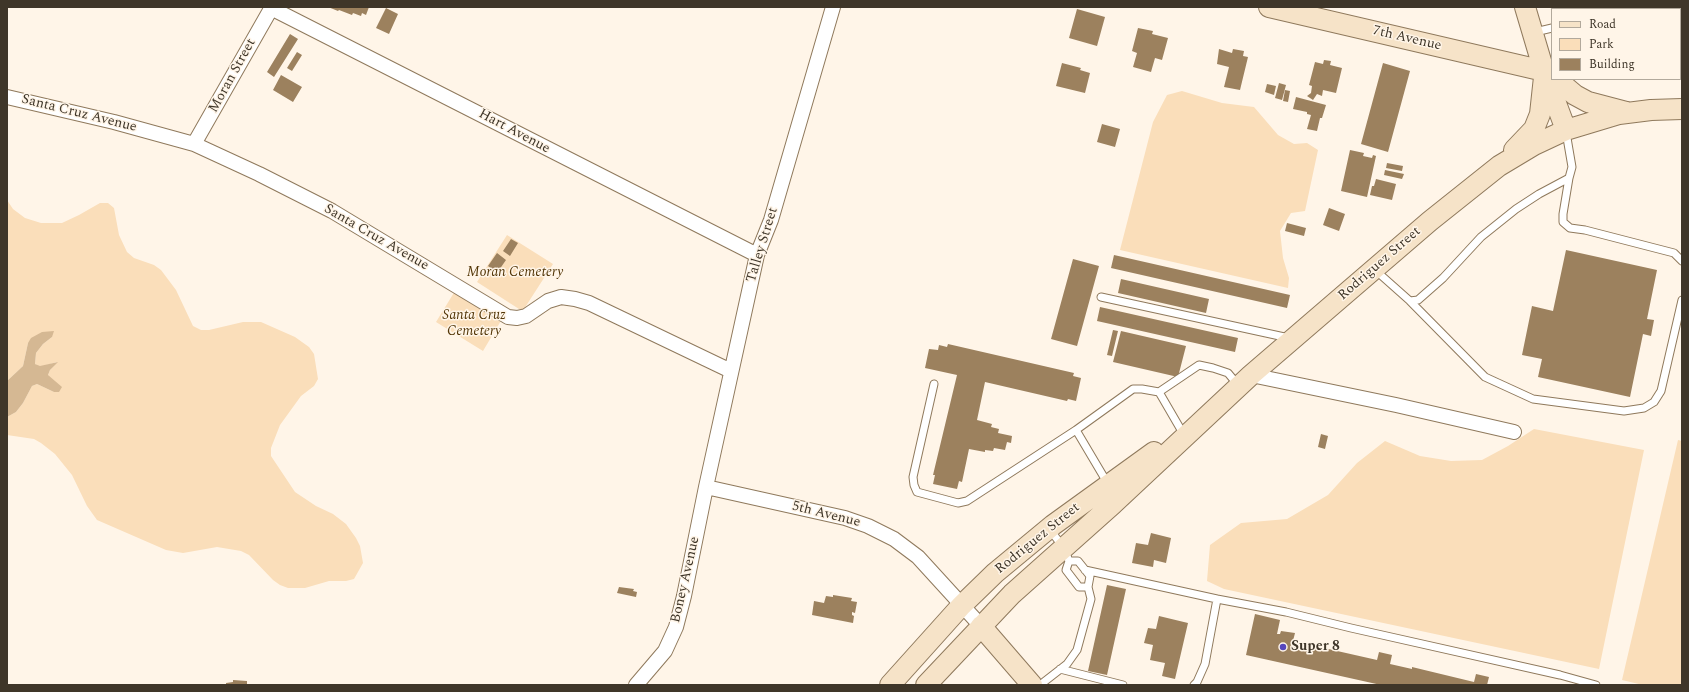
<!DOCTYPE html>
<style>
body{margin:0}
#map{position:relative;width:1689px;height:692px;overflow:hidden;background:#fff5e8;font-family:Spectral,serif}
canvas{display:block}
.frame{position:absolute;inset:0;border:8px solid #3f3629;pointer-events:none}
.legend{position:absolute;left:1551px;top:8px;width:130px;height:72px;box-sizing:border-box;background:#fff5e8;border:1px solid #b2a99c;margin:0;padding:5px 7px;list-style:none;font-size:12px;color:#3f3629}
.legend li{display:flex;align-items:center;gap:8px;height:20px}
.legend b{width:20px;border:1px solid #b2a99c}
</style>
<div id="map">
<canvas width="1689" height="692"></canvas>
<div class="frame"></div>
<ul class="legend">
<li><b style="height:5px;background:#f6e3c8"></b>Road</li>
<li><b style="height:11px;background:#fadeba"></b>Park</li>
<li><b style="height:11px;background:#9c815e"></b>Building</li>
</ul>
</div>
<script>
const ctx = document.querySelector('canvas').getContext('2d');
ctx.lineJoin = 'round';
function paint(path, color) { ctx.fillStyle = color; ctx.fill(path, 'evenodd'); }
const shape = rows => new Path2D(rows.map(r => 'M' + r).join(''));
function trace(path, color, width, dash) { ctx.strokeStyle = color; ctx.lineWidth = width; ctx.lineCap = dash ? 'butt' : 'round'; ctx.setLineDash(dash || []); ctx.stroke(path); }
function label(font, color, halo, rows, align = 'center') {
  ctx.font = font + ' Spectral,serif'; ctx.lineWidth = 3; ctx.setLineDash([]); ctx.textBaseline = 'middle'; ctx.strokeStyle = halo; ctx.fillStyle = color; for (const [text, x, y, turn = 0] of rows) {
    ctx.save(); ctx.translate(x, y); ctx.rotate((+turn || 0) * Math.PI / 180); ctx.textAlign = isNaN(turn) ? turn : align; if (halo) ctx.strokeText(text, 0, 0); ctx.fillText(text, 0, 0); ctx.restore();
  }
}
const green = shape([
 [1182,91,1222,103,1254,107,1278,135,1294,144,1307,143,1318,150,1305,211,1291,213,1280,231,1283,258,1289,278,1288,288,1120,250,1153,122,1167,95],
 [7,200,13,209,25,218,41,223,62,223,79,215,100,203,108,203,114,208,119,235,127,252,134,258,154,265,161,270,176,290,193,326,201,330,209,330,243,322,261,322,295,337,309,347,314,354,318,379,314,386,301,396,280,425,271,448,271,456,295,492,316,506,333,514,346,524,356,538,360,546,363,563,354,579,346,581,329,581,305,588,288,588,280,585,273,580,249,555,241,551,217,547,183,553,166,550,97,520,87,506,72,475,55,454,41,443,34,439,7,435,7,417,16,412,23,403,32,386,37,384,54,392,48,375,50,370,57,362,40,367,35,364,36,353,43,344,52,337,28,343,23,366,7,381],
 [507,235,553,264,524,309,519,309,477,282],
 [455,291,502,319,483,351,436,322],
 [1534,429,1644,450,1599,669,1224,589,1207,581,1210,545,1241,523,1287,519,1328,495,1357,463,1385,441,1420,456,1451,461,1482,460,1508,446],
 [1678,440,1682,441,1682,685,1643,685,1622,680]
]);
const water = shape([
 [54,331,52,337,43,344,36,353,35,364,40,366,58,362,50,370,48,375,62,387,59,392,54,392,37,384,32,386,23,403,16,412,7,417,7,381,23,366,28,343,31,338,42,332]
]);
const building = shape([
 [328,7,369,7,366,15,362,13,361,16,353,13,352,15,339,10,338,11],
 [386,8,398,14,389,34,376,28],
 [1077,9,1105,17,1097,46,1069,38],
 [1138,28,1153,31,1152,34,1168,38,1162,60,1155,58,1151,72,1133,67,1137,53,1132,51],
 [290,34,298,39,274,77,267,72],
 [1219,49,1232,53,1233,49,1244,51,1243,56,1248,57,1240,90,1224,87,1229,67,1217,64],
 [297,52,302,55,292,71,287,68],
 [1324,60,1331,61,1330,65,1342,68,1336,93,1323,90,1322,96,1317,94,1313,100,1307,96,1311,93,1312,86,1309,85,1315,62,1323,64],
 [1062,63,1081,68,1080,70,1090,73,1085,93,1056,86],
 [1383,63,1410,71,1388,152,1361,144],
 [281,75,302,87,293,102,273,90],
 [1279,83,1286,85,1282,100,1275,98],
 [1267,84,1276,86,1274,95,1265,92],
 [1285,90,1290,91,1288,102,1283,101],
 [1296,97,1326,105,1322,118,1320,118,1317,131,1307,129,1311,115,1307,114,1307,112,1293,109],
 [1102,124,1120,129,1115,147,1097,142],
 [1350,150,1364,153,1363,156,1372,158,1373,155,1376,156,1367,197,1341,191],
 [1387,163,1403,166,1402,171,1386,168],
 [1385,170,1404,174,1402,179,1384,175],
 [1376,179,1396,184,1392,200,1370,195,1372,186,1374,186],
 [1329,208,1345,214,1339,231,1323,225],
 [1287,223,1306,228,1304,236,1285,231],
 [511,239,518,243,510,256,503,251],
 [1566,250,1657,270,1647,319,1654,320,1651,336,1643,334,1630,397,1538,377,1542,359,1522,355,1532,306,1553,311],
 [497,253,506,260,497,273,488,266],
 [1114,255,1290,295,1287,308,1111,268],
 [1073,259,1099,266,1077,346,1051,339],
 [1121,279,1209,299,1206,313,1118,293],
 [1100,307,1238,338,1235,352,1097,321],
 [1113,330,1118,331,1112,356,1107,355],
 [1121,331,1186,346,1178,377,1113,362],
 [948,344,1074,373,1073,376,1081,378,1076,401,1068,399,1067,401,985,382,977,420,992,424,991,427,999,429,998,433,1012,436,1011,443,1007,442,1005,450,994,448,993,451,985,450,985,452,969,449,962,482,959,481,957,489,933,484,935,475,933,475,957,375,925,368,929,349,938,350,939,345,947,347],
 [1321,434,1328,436,1325,449,1318,447],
 [1151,533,1171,538,1166,563,1154,560,1153,567,1132,563,1136,543,1148,545],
 [1107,585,1126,589,1107,675,1088,671],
 [619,587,634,589,633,591,637,592,636,597,617,593],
 [833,595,852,598,851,601,857,602,855,613,852,612,852,615,854,616,853,623,812,615,814,601,824,603,826,596,833,597],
 [1255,614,1280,620,1277,634,1280,634,1281,631,1295,633,1293,641,1377,660,1379,652,1392,655,1390,664,1412,669,1412,667,1474,682,1476,674,1489,677,1487,685,1381,685,1246,655],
 [1159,616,1188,623,1175,679,1162,676,1165,663,1150,660,1153,645,1144,643,1148,628,1156,629],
 [233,680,247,681,247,685,226,685,226,683,233,682]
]);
const lane = shape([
 [1680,14,1682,11],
 [1680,25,1682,28],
 [1535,32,1552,28],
 [1569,178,1563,214,1563,222,1570,228,1585,230,1674,253,1682,261],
 [1374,269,1410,301,1418,300,1443,278,1481,237,1516,209,1539,194,1569,178,1572,167,1566,132],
 [1101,297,1289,338],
 [1410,301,1485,377,1533,399,1624,411,1644,408,1654,402,1661,391,1682,300],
 [934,384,913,477,914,485,917,492,958,503,967,501,1076,430,1108,484],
 [1159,392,1199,365,1213,368,1228,373,1238,385],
 [1076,430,1133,389,1142,389,1159,392,1184,435],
 [1050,530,1064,548,1069,561,1066,570,1079,587,1088,587,1090,576,1078,561,1069,561],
 [1085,570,1217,599,1205,664,1197,682,1194,685],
 [1217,599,1286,612,1351,628,1560,675,1596,685],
 [1060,669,1123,685],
 [1040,685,1067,664,1077,650,1091,599,1088,587]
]);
const street = shape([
 [271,8,757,255],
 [7,97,114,122,194,144,259,174,332,211,508,317,517,318,526,316,548,301,561,297,575,299,589,303,731,371],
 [194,144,272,7],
 [1251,375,1396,405,1514,432],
 [706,487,845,518,868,526,894,539,918,557,981,626],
 [636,685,665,651,676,627,684,596,706,487,757,255,771,220,833,7]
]);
const secondary = shape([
 [1269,7,1544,71,1552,76],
 [1525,7,1544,71,1566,130],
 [1556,79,1575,95,1588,102,1626,112],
 [1514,150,1534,129,1540,114,1544,77],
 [981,626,1032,685],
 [890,685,961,606,995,573,1053,525,1154,452],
 [926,685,1012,594,1113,504,1251,375,1430,221,1499,166,1534,145,1566,130,1619,114,1651,110,1682,109]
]);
const markers = [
 [1283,647,4,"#5646bd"]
];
const streetNames = [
 ["7th Avenue",1407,39,13],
 ["Moran Street",233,76,-61],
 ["Santa Cruz Avenue",79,114,14],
 ["Hart Avenue",514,132,28],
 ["Santa Cruz Avenue",376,238,30],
 ["Talley Street",763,245,-73],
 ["Rodriguez Street",1380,264,-41],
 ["5th Avenue",826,515,14],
 ["Rodriguez Street",1038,539,-39],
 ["Boney Avenue",686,580,-77]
];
const parkNames = [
 ["Moran Cemetery",515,273],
 ["Santa Cruz",474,316],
 ["Cemetery",474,332]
];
const poiNames = [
 ["Super 8",1291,647]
];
paint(green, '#fadeba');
paint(water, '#d5b893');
paint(building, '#9c815e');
trace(lane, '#8f795c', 9);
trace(street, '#8f795c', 16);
trace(secondary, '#8f795c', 22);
trace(lane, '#fff', 7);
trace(street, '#fff', 14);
trace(secondary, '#f6e3c8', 20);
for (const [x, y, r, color] of markers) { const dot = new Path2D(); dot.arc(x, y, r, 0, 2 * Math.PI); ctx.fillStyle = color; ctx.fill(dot); trace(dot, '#fff5e8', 1.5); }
label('14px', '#3f3629', '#fff5e8', streetNames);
label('italic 14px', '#533607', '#fff5e8', parkNames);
label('bold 14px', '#3f3629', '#fff5e8', poiNames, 'left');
</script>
